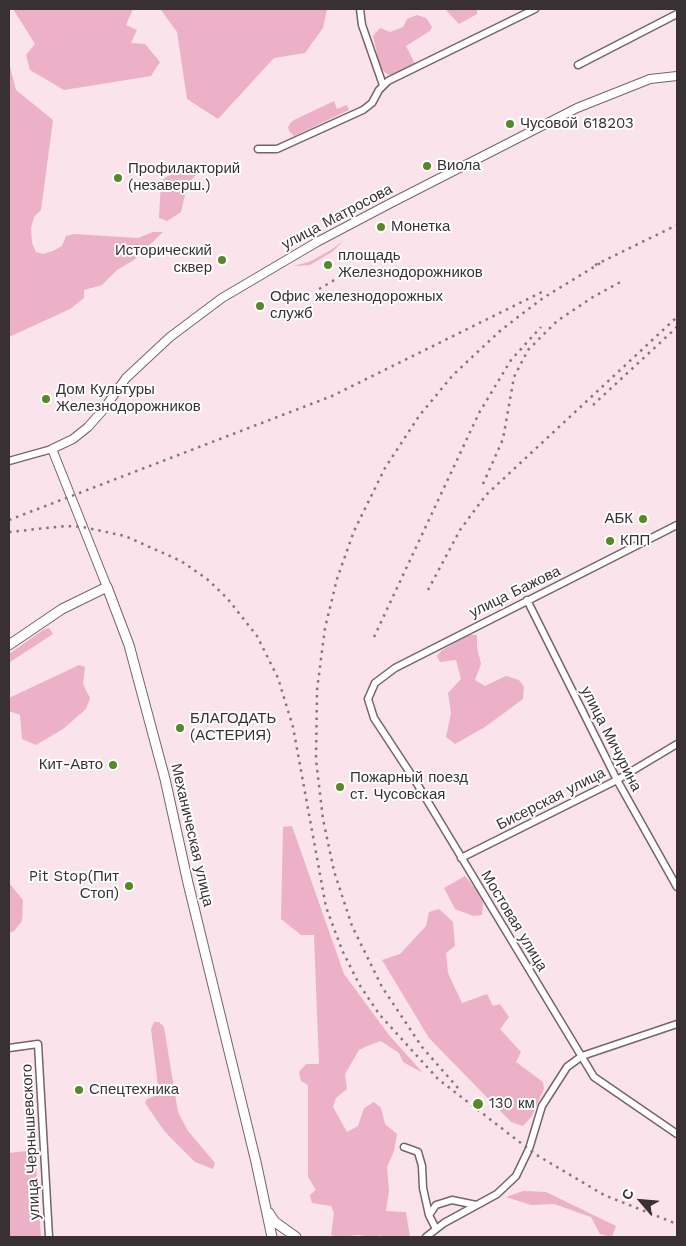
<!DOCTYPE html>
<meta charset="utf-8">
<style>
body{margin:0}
#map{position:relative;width:686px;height:1246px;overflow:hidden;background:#fbe3eb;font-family:"Work Sans",sans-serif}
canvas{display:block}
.frame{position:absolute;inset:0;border:10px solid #393034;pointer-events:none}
.north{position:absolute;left:616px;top:1176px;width:50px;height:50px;-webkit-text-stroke:4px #fff;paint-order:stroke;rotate:297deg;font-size:14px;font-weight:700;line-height:20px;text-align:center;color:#393034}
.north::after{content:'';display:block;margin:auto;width:18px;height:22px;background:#393034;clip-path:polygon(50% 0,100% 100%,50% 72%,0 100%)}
</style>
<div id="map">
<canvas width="686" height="1246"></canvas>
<div class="frame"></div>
<div class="north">С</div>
</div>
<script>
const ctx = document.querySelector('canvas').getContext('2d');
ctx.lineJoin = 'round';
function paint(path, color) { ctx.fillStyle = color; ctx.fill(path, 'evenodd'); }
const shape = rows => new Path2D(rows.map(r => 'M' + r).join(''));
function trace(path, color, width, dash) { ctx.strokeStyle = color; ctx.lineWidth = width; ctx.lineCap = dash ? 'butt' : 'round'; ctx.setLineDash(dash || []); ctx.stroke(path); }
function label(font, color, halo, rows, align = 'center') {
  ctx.font = font + ' "Work Sans",sans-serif'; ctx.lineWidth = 4; ctx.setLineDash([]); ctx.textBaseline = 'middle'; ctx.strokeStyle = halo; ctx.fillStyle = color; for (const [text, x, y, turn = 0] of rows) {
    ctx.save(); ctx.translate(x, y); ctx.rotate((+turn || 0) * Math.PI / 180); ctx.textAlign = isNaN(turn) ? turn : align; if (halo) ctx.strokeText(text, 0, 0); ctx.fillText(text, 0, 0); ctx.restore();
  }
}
const green = shape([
 [13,9,133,9,126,25,137,30,131,43,145,44,160,62,151,76,64,90,30,70,26,55,35,44],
 [150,9,327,9,323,28,305,53,274,58,218,119,187,99,177,32,161,10],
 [445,9,477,9,477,14,459,24],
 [417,15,426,18,432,27,430,31,406,46,415,64,392,76,389,75,382,70,379,62,373,36,380,28,390,32,403,27,407,19],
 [9,63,16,90,53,120,41,210,34,217,31,228,32,243,36,252,43,254,53,251,62,246,66,236,74,234,138,238,153,232,163,232,134,260,117,270,102,285,84,290,84,298,70,309,9,337],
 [334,101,337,109,347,105,349,110,294,136,289,131,288,127,292,121],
 [194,167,197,173,187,186,181,212,167,221,159,218,161,181,168,176],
 [344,240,332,252,310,265,293,266,309,262,331,250],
 [49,628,53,634,10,662,9,667,9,654,43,630],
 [468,635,477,635,477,647,481,664,475,680,485,686,506,676,519,680,524,687,523,699,485,727,455,744,446,737,451,713,448,693,461,679,456,660,440,662,437,656,441,651],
 [79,665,85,667,83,684,90,698,86,709,63,729,36,745,22,739,20,715,9,711,9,698],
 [292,826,344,974,389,1035,423,1073,403,1062,399,1053,381,1041,367,1046,359,1050,345,1074,347,1089,336,1098,333,1107,347,1132,358,1126,364,1108,374,1102,381,1108,385,1124,397,1134,394,1151,387,1167,389,1191,386,1211,406,1212,410,1237,382,1237,381,1235,376,1237,358,1235,340,1237,331,1235,334,1213,331,1206,312,1203,310,1195,316,1190,308,1177,308,1085,301,1081,299,1072,306,1064,319,1064,314,935,301,935,281,919,283,827],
 [465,876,478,892,483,902,482,915,473,916,455,909,444,888],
 [9,883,23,900,22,921,14,931,9,933],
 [439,909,453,922,455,946,446,953,448,973,462,1003,487,994,493,1006,500,1004,509,1017,500,1029,521,1052,516,1062,543,1082,544,1089,532,1116,523,1126,511,1122,429,1038,382,960,400,954,426,926,429,912],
 [154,1022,159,1022,164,1027,178,1112,188,1131,215,1163,213,1169,195,1162,165,1132,145,1103,147,1099,159,1094,151,1029],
 [35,1150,41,1237,9,1237,9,1153],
 [523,1191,546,1192,616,1226,612,1237,600,1234,591,1217,554,1204,531,1205,506,1197]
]);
const minor = shape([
 [360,9,362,25,383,85],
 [578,65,677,14],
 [258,149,277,149,363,110,372,103,379,90,388,81,535,9],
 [9,461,52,449],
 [677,525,395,668,375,683,368,699,374,718,416,782,594,1077,677,1134],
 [527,600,617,780,677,887],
 [461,858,617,780,677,744],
 [9,1048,38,1044,49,1237],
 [404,1147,418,1152,422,1166,423,1188,429,1215],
 [436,1229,429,1215,436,1205,452,1200,476,1205],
 [426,1237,444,1223,497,1194,516,1176,529,1149,542,1106,567,1067,582,1056,677,1024]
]);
const tertiary = shape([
 [107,587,52,449,73,439,88,427,103,410,126,378,170,337,222,298,317,242,391,203,577,108,650,79,677,76]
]);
const secondary = shape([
 [9,645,62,609,107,587,129,645,165,779,188,883,256,1162,272,1237],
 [269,1213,275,1222,296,1237]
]);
const rail = shape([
 [595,265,677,225],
 [319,289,343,275],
 [593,405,677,327],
 [483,484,503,439,514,377,528,350,557,321,593,297,624,280],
 [9,520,332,396,544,291],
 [9,532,65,526,83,527,125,536,181,561,207,579,227,598,257,636,278,678,293,727,326,907,342,950,359,984,379,1014,438,1079,535,1154,604,1195,677,1224],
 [428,590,460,530,486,495,677,317],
 [374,637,479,413,511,360,541,327],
 [458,1088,422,1047,382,987,352,926,334,871,323,819,316,760,317,690,325,628,337,579,354,531,385,468,419,416,453,375,501,330,543,298,602,262]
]);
const markers = [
 [510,124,5,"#538a25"],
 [427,166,5,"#538a25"],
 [118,178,5,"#538a25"],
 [381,227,5,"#538a25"],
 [222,260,5,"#538a25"],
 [328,265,5,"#538a25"],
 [260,306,5,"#538a25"],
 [46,399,5,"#538a25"],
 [643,519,5,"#538a25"],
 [610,541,5,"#538a25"],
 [180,728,5,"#538a25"],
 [113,765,5,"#538a25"],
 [340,787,5,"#538a25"],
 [129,886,5,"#538a25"],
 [79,1090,5,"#538a25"],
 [478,1104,6,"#538a25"]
];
const poiNames = [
 ["Чусовой 618203",520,124],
 ["Виола",437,166],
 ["Профилакторий",128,169],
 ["(незаверш.)",128,186],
 ["Монетка",391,227],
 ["Исторический",212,251,"right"],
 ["сквер",212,268,"right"],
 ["площадь",338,256],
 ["Железнодорожников",338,273],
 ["Офис железнодорожных",270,297],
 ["служб",270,314],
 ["Дом Культуры",56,390],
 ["Железнодорожников",56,407],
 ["АБК",633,519,"right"],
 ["КПП",620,541],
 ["БЛАГОДАТЬ",190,719],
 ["(АСТЕРИЯ)",190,736],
 ["Кит-Авто",103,765,"right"],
 ["Пожарный поезд",350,778],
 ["ст. Чусовская",350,795],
 ["Pit Stop(Пит",119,877,"right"],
 ["Стоп)",119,894,"right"],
 ["Спецтехника",89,1090],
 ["130 км",489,1104]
];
const streetNames = [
 ["улица Матросова",337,217,-28],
 ["улица Бажова",515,592,-26],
 ["улица Мичурина",611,739,63],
 ["Бисерская улица",551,799,-27],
 ["Механическая улица",192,835,77],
 ["Мостовая улица",514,921,59],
 ["улица Чернышевского",31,1142,-93]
];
paint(green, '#ecb0c7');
trace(minor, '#77636a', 9);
trace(tertiary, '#77636a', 10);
trace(secondary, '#77636a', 11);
trace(minor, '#fff', 6);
trace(tertiary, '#fff', 8);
trace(secondary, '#fff', 9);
trace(rail, '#85767b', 2.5, [2.5, 5]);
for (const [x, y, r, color] of markers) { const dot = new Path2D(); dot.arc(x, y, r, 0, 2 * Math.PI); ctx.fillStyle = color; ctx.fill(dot); trace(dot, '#fff', 2); }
label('15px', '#393034', '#fff', poiNames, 'left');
label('15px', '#393034', '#fff', streetNames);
</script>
